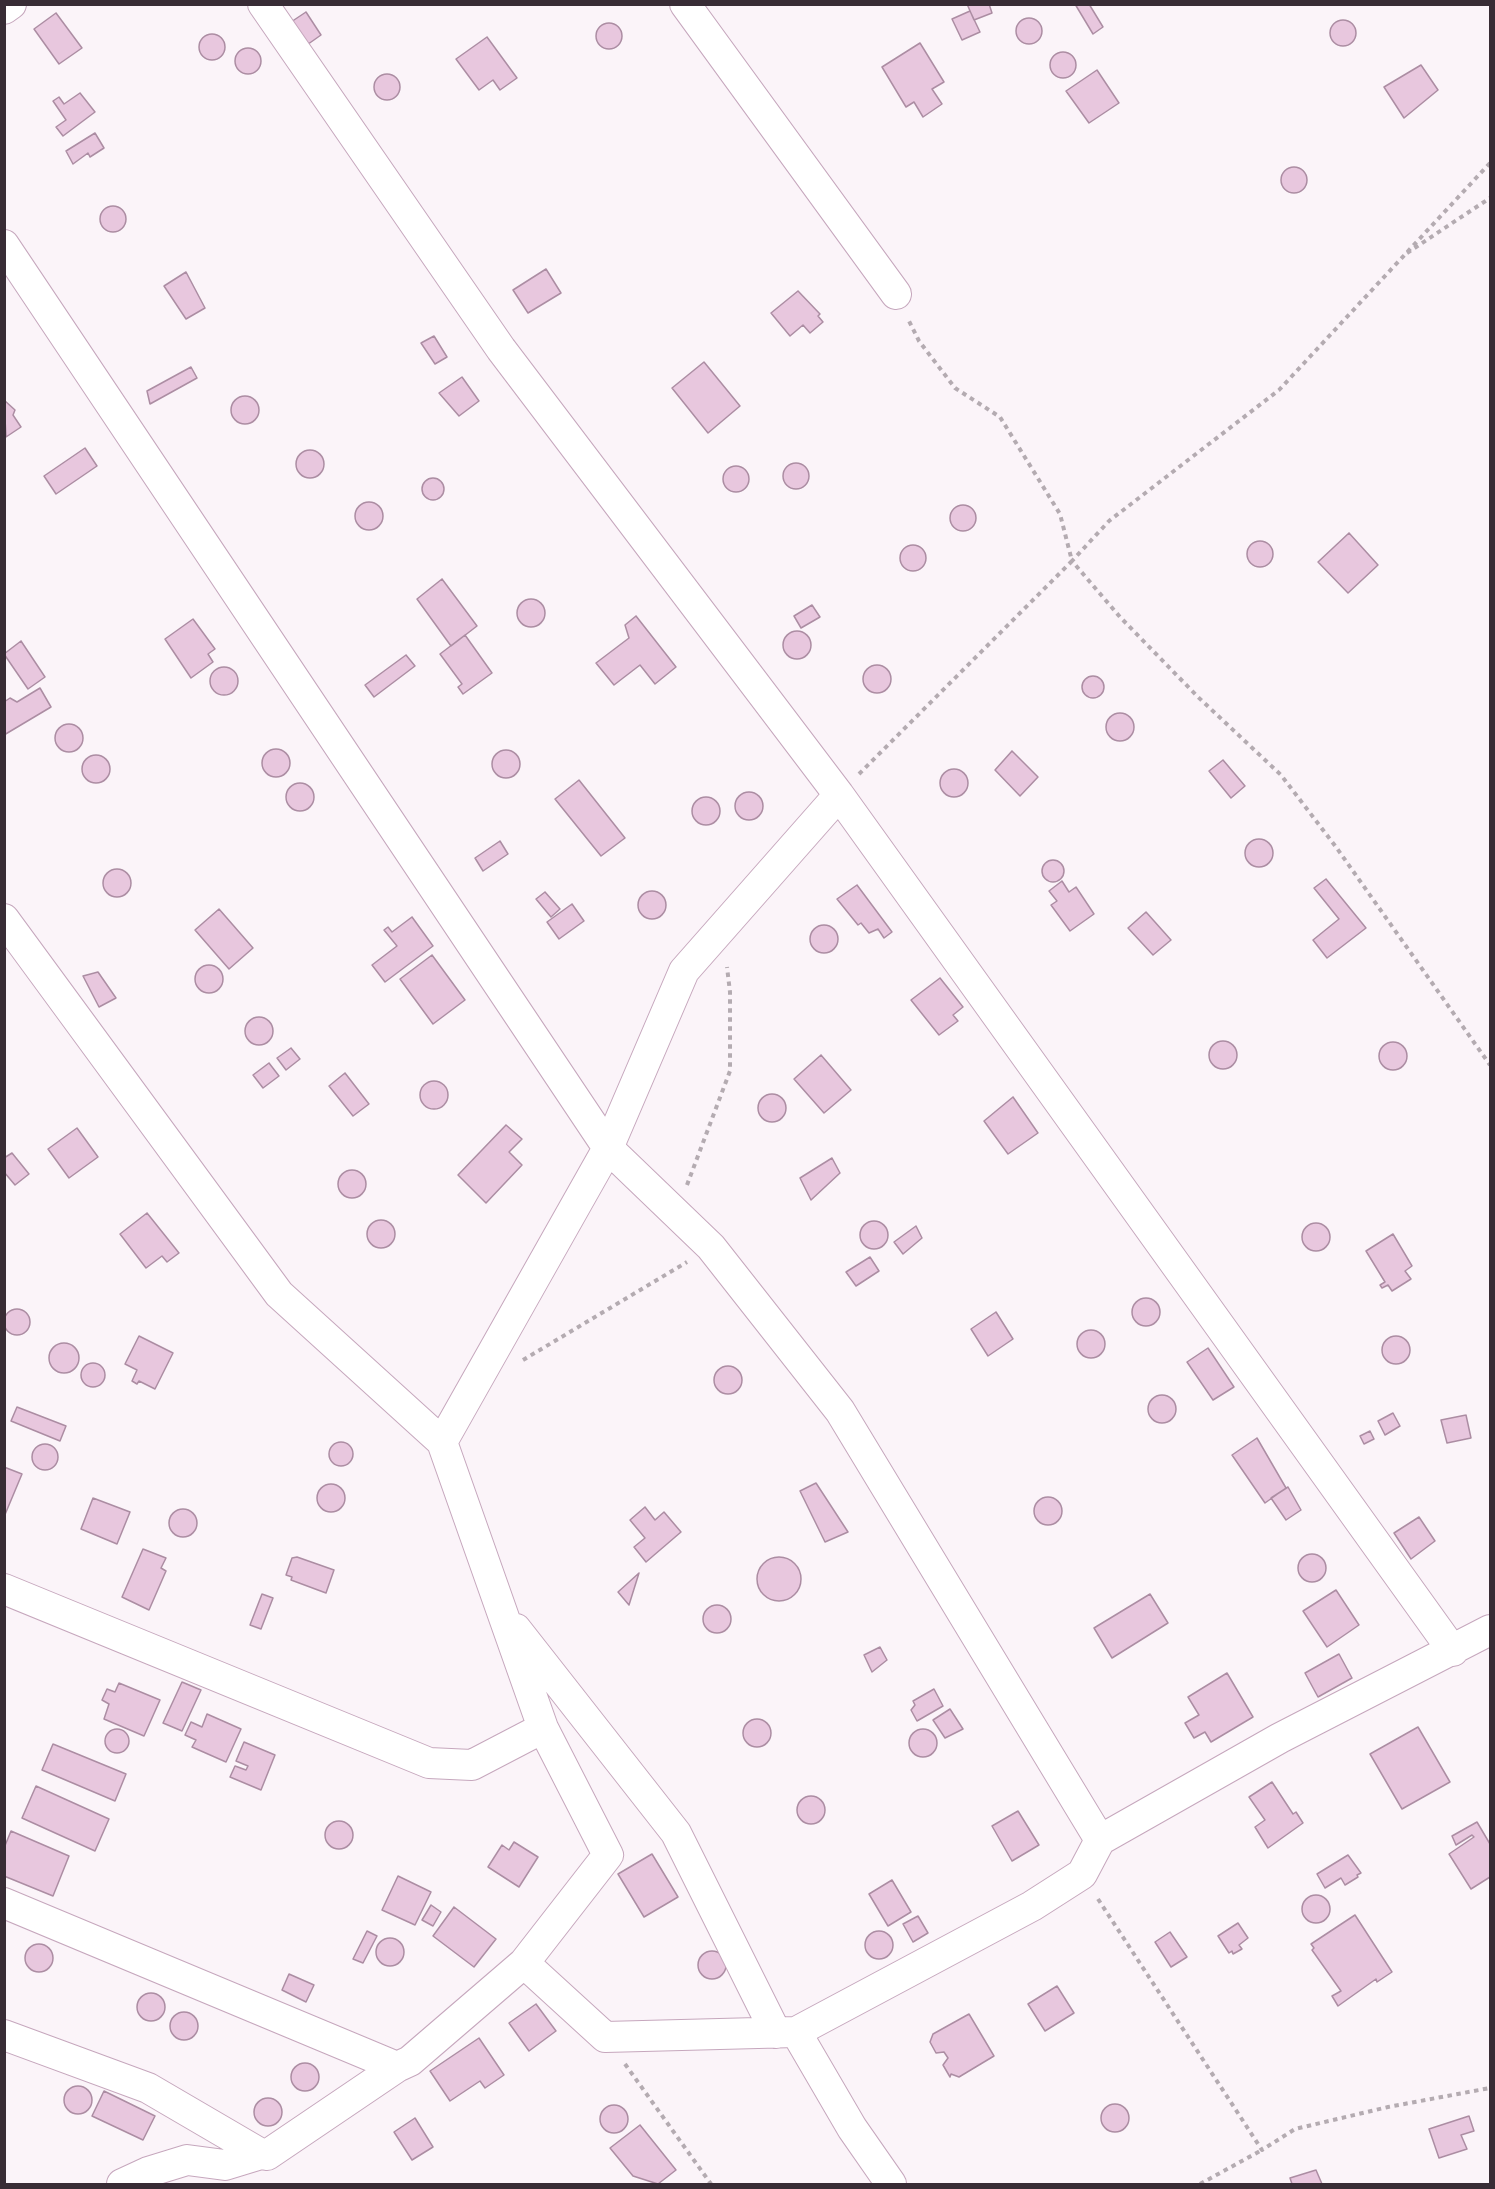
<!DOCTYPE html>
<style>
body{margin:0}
#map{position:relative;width:1495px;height:2189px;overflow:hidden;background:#fbf4f9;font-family:"Roboto Condensed",sans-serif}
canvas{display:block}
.frame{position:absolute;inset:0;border:6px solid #382c35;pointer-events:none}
</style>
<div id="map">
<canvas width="1495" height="2189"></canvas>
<div class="frame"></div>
</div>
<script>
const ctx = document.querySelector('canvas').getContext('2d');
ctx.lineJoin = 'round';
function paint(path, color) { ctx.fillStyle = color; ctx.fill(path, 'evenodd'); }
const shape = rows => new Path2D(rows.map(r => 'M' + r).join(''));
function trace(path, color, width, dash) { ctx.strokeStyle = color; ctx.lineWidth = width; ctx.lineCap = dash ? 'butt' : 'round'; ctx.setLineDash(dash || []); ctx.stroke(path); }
const building = shape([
 [967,4,989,4,992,13,974,20,967,4],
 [1075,4,1089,4,1103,27,1093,34,1075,4],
 [970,11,980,32,962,40,952,19,970,11],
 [306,12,321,35,304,47,288,24,306,12],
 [56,13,82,48,59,64,34,29,56,13],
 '1016 31a13 13 0 1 1 26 0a13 13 0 1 1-26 0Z',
 '1330 33a13 13 0 1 1 26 0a13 13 0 1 1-26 0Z',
 '596 36a13 13 0 1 1 26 0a13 13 0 1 1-26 0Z',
 '199 47a13 13 0 1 1 26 0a13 13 0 1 1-26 0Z',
 [487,37,517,78,500,90,493,80,479,90,456,59,487,37],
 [920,43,944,82,932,89,942,104,923,117,914,102,906,107,882,67,920,43],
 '235 61a13 13 0 1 1 26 0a13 13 0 1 1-26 0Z',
 '1050 65a13 13 0 1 1 26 0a13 13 0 1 1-26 0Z',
 [1421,65,1438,90,1404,118,1384,87,1421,65],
 [1097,70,1119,103,1089,123,1066,91,1097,70],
 '374 87a13 13 0 1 1 26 0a13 13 0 1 1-26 0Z',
 [80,93,95,112,63,136,56,127,66,120,53,101,59,97,64,104,80,93],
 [95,133,104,148,90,157,88,153,73,164,66,151,95,133],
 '1281 180a13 13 0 1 1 26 0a13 13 0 1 1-26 0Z',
 '100 219a13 13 0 1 1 26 0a13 13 0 1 1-26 0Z',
 [546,269,561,293,528,313,513,290,546,269],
 [186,272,205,308,186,319,164,286,186,272],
 [798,291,820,314,818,316,823,322,810,333,803,325,790,336,771,313,798,291],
 [434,336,447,357,435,364,421,343,434,336],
 [704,362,740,406,708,433,672,388,704,362],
 [191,367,197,378,150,404,147,391,191,367],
 [462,377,479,401,459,416,439,393,462,377],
 '231 410a14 14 0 1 1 28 0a14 14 0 1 1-28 0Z',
 [4,400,15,410,13,415,21,427,6,437,4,400],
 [85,448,97,466,56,494,44,476,85,448],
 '296 464a14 14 0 1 1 28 0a14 14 0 1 1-28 0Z',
 '783 476a13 13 0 1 1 26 0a13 13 0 1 1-26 0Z',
 '723 479a13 13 0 1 1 26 0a13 13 0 1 1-26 0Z',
 '422 489a11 11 0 1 1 22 0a11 11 0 1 1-22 0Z',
 '355 516a14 14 0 1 1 28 0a14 14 0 1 1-28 0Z',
 '950 518a13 13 0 1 1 26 0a13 13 0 1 1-26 0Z',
 [1349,533,1378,565,1348,593,1318,562,1349,533],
 '1247 554a13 13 0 1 1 26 0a13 13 0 1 1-26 0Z',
 '900 558a13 13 0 1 1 26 0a13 13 0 1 1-26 0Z',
 [442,579,477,626,451,646,417,599,442,579],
 '517 613a14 14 0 1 1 28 0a14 14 0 1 1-28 0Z',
 [812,605,820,617,801,628,794,616,812,605],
 [636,616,676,667,655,684,640,665,614,685,596,663,629,638,625,625,636,616],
 [193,619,215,649,208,654,213,662,191,678,165,639,193,619],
 '783 645a14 14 0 1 1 28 0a14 14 0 1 1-28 0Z',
 [465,635,492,673,463,694,458,687,462,684,440,654,465,635],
 [21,641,45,677,28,689,4,654,21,641],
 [406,655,415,666,374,697,365,685,406,655],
 '863 679a14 14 0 1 1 28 0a14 14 0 1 1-28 0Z',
 '210 681a14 14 0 1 1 28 0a14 14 0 1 1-28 0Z',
 '1082 687a11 11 0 1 1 22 0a11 11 0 1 1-22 0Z',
 [40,688,51,707,4,735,4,702,10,698,17,702,40,688],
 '1106 727a14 14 0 1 1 28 0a14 14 0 1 1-28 0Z',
 '55 738a14 14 0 1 1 28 0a14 14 0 1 1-28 0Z',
 '262 763a14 14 0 1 1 28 0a14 14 0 1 1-28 0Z',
 '492 764a14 14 0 1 1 28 0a14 14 0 1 1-28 0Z',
 [1012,751,1038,777,1020,796,995,770,1012,751],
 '82 769a14 14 0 1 1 28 0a14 14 0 1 1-28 0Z',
 [1223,760,1245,786,1231,798,1209,771,1223,760],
 '940 783a14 14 0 1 1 28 0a14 14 0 1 1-28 0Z',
 [579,780,625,838,601,856,555,799,579,780],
 '286 797a14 14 0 1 1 28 0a14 14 0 1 1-28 0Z',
 '735 806a14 14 0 1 1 28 0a14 14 0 1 1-28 0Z',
 '692 811a14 14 0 1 1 28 0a14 14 0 1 1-28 0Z',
 '1245 853a14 14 0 1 1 28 0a14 14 0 1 1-28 0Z',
 [500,841,508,854,483,871,475,858,500,841],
 '1042 871a11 11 0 1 1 22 0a11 11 0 1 1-22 0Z',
 '103 883a14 14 0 1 1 28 0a14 14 0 1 1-28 0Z',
 [1326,879,1366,928,1327,958,1313,940,1339,919,1314,888,1326,879],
 [1062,881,1069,892,1076,887,1094,914,1070,931,1051,905,1057,901,1049,891,1062,881],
 [857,885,892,932,884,938,878,929,869,933,861,923,858,925,837,899,857,885],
 '638 905a14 14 0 1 1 28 0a14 14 0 1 1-28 0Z',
 [545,892,560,909,551,917,536,899,545,892],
 [572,904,584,921,559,939,547,922,572,904],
 [219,909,253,948,229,969,195,930,219,909],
 [1146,912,1171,940,1153,955,1128,928,1146,912],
 [412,917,433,946,385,982,372,965,397,946,384,930,388,927,392,932,412,917],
 '810 939a14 14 0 1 1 28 0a14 14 0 1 1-28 0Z',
 [432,955,465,1000,433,1024,400,979,432,955],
 '195 979a14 14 0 1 1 28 0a14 14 0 1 1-28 0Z',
 [98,972,116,998,99,1007,83,976,98,972],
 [940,978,963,1007,953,1015,958,1021,939,1035,911,1000,940,978],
 '245 1031a14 14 0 1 1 28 0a14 14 0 1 1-28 0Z',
 '1209 1055a14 14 0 1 1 28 0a14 14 0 1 1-28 0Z',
 '1379 1056a14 14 0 1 1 28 0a14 14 0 1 1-28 0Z',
 [291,1048,300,1059,286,1070,277,1058,291,1048],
 [821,1055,851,1090,824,1113,794,1079,821,1055],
 [269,1063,279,1076,263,1088,253,1075,269,1063],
 [345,1073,369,1104,353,1116,329,1086,345,1073],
 '420 1095a14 14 0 1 1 28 0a14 14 0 1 1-28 0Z',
 '758 1108a14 14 0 1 1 28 0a14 14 0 1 1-28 0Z',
 [1013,1097,1038,1133,1008,1154,984,1121,1013,1097],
 [506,1125,522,1139,509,1152,522,1165,486,1203,458,1175,506,1125],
 [77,1128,98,1157,69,1178,48,1149,77,1128],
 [12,1153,29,1174,15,1185,4,1172,4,1158,12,1153],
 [832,1158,840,1173,811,1200,800,1178,832,1158],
 '338 1184a14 14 0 1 1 28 0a14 14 0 1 1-28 0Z',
 [147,1213,179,1253,167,1262,162,1256,146,1268,120,1234,147,1213],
 '367 1234a14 14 0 1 1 28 0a14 14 0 1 1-28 0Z',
 '860 1235a14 14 0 1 1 28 0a14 14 0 1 1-28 0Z',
 '1302 1237a14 14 0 1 1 28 0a14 14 0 1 1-28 0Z',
 [916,1226,922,1238,903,1254,894,1242,916,1226],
 [1393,1234,1412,1266,1405,1271,1411,1279,1392,1291,1388,1285,1382,1288,1380,1285,1385,1282,1366,1251,1393,1234],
 [870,1257,879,1271,856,1286,846,1272,870,1257],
 '1132 1312a14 14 0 1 1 28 0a14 14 0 1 1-28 0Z',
 '4 1322a13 13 0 1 1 26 0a13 13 0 1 1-26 0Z',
 [996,1312,1013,1339,988,1356,971,1329,996,1312],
 '1077 1344a14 14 0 1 1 28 0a14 14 0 1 1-28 0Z',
 [139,1336,173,1353,155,1389,139,1381,137,1384,132,1381,137,1370,125,1364,139,1336],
 '1382 1350a14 14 0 1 1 28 0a14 14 0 1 1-28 0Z',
 '49 1358a15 15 0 1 1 30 0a15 15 0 1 1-30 0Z',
 [1208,1348,1234,1387,1213,1400,1187,1362,1208,1348],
 '81 1375a12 12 0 1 1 24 0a12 12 0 1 1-24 0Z',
 '714 1380a14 14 0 1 1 28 0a14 14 0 1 1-28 0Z',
 '1148 1409a14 14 0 1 1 28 0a14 14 0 1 1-28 0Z',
 [17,1407,66,1426,60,1441,11,1421,17,1407],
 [1393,1413,1400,1426,1385,1435,1378,1421,1393,1413],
 [1466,1415,1471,1438,1447,1443,1441,1420,1466,1415],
 [1370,1431,1374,1439,1364,1444,1360,1436,1370,1431],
 [1257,1438,1286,1488,1265,1503,1232,1455,1257,1438],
 '329 1454a12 12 0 1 1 24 0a12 12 0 1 1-24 0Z',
 '32 1457a13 13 0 1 1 26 0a13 13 0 1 1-26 0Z',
 [4,1467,22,1474,4,1517,4,1467],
 [816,1483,848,1532,825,1542,800,1491,816,1483],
 '317 1498a14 14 0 1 1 28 0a14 14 0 1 1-28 0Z',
 [1288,1487,1301,1510,1286,1520,1271,1498,1288,1487],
 '1034 1511a14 14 0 1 1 28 0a14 14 0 1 1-28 0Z',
 [93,1498,130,1512,117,1544,81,1529,93,1498],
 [645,1507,655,1520,664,1512,681,1532,646,1562,634,1547,645,1538,630,1520,645,1507],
 '169 1523a14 14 0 1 1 28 0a14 14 0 1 1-28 0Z',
 [1419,1517,1435,1541,1411,1559,1394,1533,1419,1517],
 [143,1549,166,1558,161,1568,166,1571,149,1610,122,1597,143,1549],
 '1298 1568a14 14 0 1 1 28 0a14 14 0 1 1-28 0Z',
 [297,1557,334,1570,326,1593,291,1580,292,1577,286,1575,292,1558,297,1557],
 '757 1579a22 22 0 1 1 44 0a22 22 0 1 1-44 0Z',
 [639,1573,629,1605,618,1592,639,1573],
 [1336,1590,1359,1625,1327,1647,1303,1611,1336,1590],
 [262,1594,273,1598,261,1629,250,1625,262,1594],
 [1150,1594,1168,1623,1112,1658,1094,1628,1150,1594],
 '703 1619a14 14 0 1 1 28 0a14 14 0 1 1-28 0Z',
 [880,1647,887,1660,872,1672,864,1655,880,1647],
 [1339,1654,1352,1678,1318,1697,1305,1673,1339,1654],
 [1227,1673,1253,1717,1211,1742,1205,1732,1194,1738,1185,1723,1199,1715,1188,1697,1227,1673],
 [182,1682,201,1690,182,1731,163,1723,182,1682],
 [119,1683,160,1700,144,1736,104,1719,109,1704,102,1700,107,1689,115,1692,119,1683],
 [934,1689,943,1706,917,1721,911,1710,915,1705,913,1701,934,1689],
 [950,1709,963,1729,945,1738,933,1720,950,1709],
 [207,1714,241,1729,226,1762,192,1747,196,1740,185,1735,191,1722,202,1727,207,1714],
 '743 1733a14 14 0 1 1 28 0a14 14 0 1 1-28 0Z',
 [1418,1727,1450,1782,1402,1809,1370,1754,1418,1727],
 '105 1741a12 12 0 1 1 24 0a12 12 0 1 1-24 0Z',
 '909 1743a14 14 0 1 1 28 0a14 14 0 1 1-28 0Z',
 [244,1742,275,1755,261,1790,230,1777,235,1766,246,1770,248,1766,236,1761,244,1742],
 [53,1744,126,1774,115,1801,42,1770,53,1744],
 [1272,1782,1293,1814,1296,1812,1303,1823,1268,1848,1255,1827,1265,1820,1249,1797,1272,1782],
 [36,1786,109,1819,95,1851,22,1818,36,1786],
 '797 1810a14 14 0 1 1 28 0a14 14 0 1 1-28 0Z',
 [1018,1811,1039,1845,1012,1861,992,1826,1018,1811],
 '325 1835a14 14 0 1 1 28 0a14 14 0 1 1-28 0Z',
 [1477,1822,1490,1844,1490,1877,1471,1889,1449,1854,1474,1837,1472,1835,1456,1845,1452,1836,1477,1822],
 [11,1831,69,1856,53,1896,4,1876,4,1848,11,1831],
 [514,1842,538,1857,519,1887,488,1867,502,1845,509,1850,514,1842],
 [652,1854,678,1897,644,1917,618,1874,652,1854],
 [1348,1855,1361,1873,1357,1875,1358,1877,1345,1885,1341,1878,1325,1888,1317,1874,1348,1855],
 [398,1876,431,1892,415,1925,382,1910,398,1876],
 [892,1880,911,1912,888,1926,869,1894,892,1880],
 '1302 1909a14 14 0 1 1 28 0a14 14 0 1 1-28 0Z',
 [431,1905,441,1912,433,1926,422,1920,431,1905],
 [454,1907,496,1939,474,1967,433,1936,454,1907],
 [1355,1915,1392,1972,1377,1982,1376,1979,1338,2006,1332,1996,1341,1991,1312,1950,1314,1948,1311,1944,1355,1915],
 [918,1916,928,1933,913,1942,903,1924,918,1916],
 [1238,1923,1248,1938,1239,1945,1242,1949,1233,1954,1232,1951,1229,1953,1218,1936,1238,1923],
 [367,1931,377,1936,363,1963,353,1959,367,1931],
 '865 1945a14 14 0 1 1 28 0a14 14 0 1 1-28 0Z',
 [1170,1932,1187,1957,1171,1967,1155,1942,1170,1932],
 '376 1952a14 14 0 1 1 28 0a14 14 0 1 1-28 0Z',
 '25 1958a14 14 0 1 1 28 0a14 14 0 1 1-28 0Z',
 '698 1965a14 14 0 1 1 28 0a14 14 0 1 1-28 0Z',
 [289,1974,314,1985,306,2002,282,1990,289,1974],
 [1057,1986,1074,2013,1045,2031,1028,2004,1057,1986],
 '137 2007a14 14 0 1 1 28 0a14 14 0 1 1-28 0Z',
 [536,2004,556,2031,529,2051,509,2023,536,2004],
 '170 2026a14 14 0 1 1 28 0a14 14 0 1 1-28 0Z',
 [969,2014,994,2056,959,2077,951,2074,950,2077,943,2065,948,2058,944,2052,936,2053,930,2042,933,2034,969,2014],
 [479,2038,504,2075,485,2088,480,2081,450,2101,430,2071,479,2038],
 '291 2077a14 14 0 1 1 28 0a14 14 0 1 1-28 0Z',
 '64 2100a14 14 0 1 1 28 0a14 14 0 1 1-28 0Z',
 [104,2091,155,2116,143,2140,92,2116,104,2091],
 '254 2112a14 14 0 1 1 28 0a14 14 0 1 1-28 0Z',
 '1101 2118a14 14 0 1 1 28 0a14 14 0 1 1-28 0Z',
 '600 2119a14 14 0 1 1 28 0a14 14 0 1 1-28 0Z',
 [1469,2116,1474,2131,1461,2135,1467,2149,1439,2158,1429,2129,1469,2116],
 [415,2118,433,2147,412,2160,394,2132,415,2118],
 [640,2125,676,2170,658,2184,633,2176,610,2148,640,2125],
 [1316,2170,1322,2184,1292,2184,1290,2178,1316,2170]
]);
const path = shape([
 [1490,163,1279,390,1109,521,1072,561,1120,617,1198,697,1281,775,1336,847,1490,1065],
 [1407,253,1490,198],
 [859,774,1072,561,1060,514,1000,417,955,388,919,341,908,319],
 [687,1185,730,1071,730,992,727,967],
 [523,1360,687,1262],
 [1098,1899,1262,2150,1295,2129,1388,2107,1490,2088],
 [625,2064,711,2184],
 [1200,2184,1262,2150]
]);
const street = shape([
 [263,4,501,349,839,795,1453,1651],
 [685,4,896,294],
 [4,9,11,4],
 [4,245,608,1148,442,1442,543,1728,608,1855,524,1963,410,2061,397,2067,267,2155,261,2154,225,2165,187,2160,148,2172,122,2184],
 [839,795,684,971,608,1148,711,1247,840,1411,1100,1840],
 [4,919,279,1294,442,1442],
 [4,1589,429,1763,472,1765,543,1728],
 [516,1629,676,1833,776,2033],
 [4,1903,397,2067],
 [524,1963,605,2037,796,2032,1032,1906,1082,1874,1100,1840,1280,1738,1490,1630],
 [796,2032,852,2128,891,2184],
 [4,2035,148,2088,261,2154]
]);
paint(building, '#e8c7de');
trace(building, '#ac8da3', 1.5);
trace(street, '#c6a7bd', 32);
trace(path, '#b4abb1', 4, [4.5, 4.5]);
trace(street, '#fff', 30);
</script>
